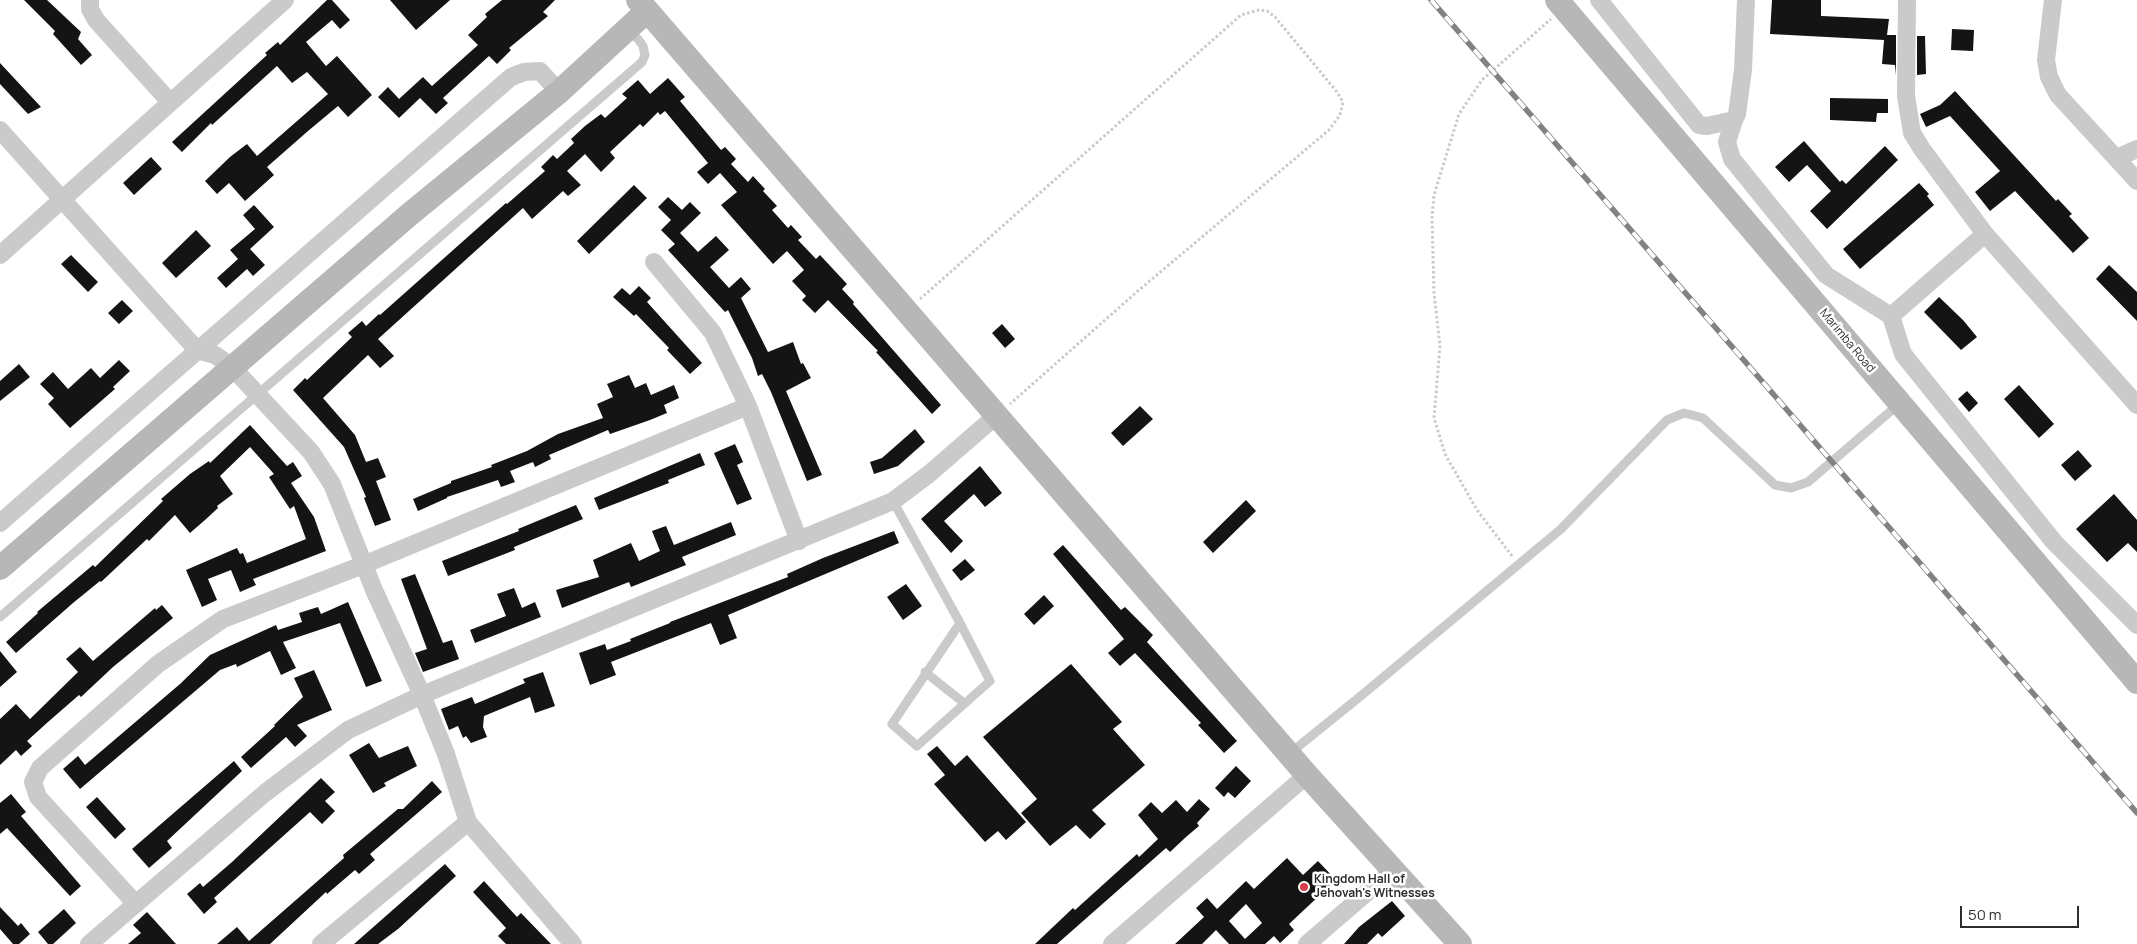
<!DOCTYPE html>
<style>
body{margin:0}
#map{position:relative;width:2137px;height:944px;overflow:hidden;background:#fff;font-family:Manrope,sans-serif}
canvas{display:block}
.scale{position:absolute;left:1960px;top:906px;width:119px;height:22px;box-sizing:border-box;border:2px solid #2d2d2d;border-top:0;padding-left:6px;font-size:15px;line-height:18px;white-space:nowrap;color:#2d2d2d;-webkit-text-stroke:4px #fff;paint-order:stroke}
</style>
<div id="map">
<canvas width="2137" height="944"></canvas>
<div class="scale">50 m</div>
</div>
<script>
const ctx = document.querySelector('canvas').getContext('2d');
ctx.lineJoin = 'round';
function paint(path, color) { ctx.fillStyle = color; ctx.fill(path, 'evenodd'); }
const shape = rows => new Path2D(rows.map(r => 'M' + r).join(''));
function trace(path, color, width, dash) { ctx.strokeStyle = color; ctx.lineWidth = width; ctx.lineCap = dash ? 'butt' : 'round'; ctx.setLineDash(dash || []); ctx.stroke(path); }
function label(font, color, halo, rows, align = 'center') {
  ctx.font = font + ' Manrope,sans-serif'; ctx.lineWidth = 5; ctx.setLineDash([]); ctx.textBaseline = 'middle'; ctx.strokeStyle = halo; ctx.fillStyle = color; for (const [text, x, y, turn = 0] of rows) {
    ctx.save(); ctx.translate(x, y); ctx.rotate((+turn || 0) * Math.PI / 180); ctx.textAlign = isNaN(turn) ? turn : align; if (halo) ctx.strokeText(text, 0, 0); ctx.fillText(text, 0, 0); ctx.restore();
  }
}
const building = shape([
 [24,0,47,0,81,32,78,39,92,55,81,65,53,34,55,31],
 [327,0,332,0,350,20,340,29,332,20,306,42,326,66,337,56,372,95,348,117,338,106,308,131,267,167,274,175,245,201,229,183,217,194,205,181,230,157,247,144,257,156,328,94,307,72,292,83,277,66,212,125,211,123,182,152,172,142,267,55,265,53,278,42,280,45],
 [390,0,450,0,416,30],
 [502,0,555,0,543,12,548,16,509,48,511,50,497,64,489,56,443,98,448,103,436,114,420,98,399,118,378,97,388,87,399,99,423,77,432,86,478,45,468,35,487,17,485,14],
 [1772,0,1821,0,1821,16,1889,19,1887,35,1896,35,1896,75,1895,65,1882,64,1884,40,1770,34],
 [1952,29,1974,30,1973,51,1951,50],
 [1917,36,1925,36,1926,74,1917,75],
 [0,63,41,107,28,114,0,84],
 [668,78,685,97,680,101,721,150,725,147,736,159,731,164,748,182,753,176,765,189,763,191,777,206,772,210,788,228,791,225,802,237,798,240,816,259,820,255,847,284,842,289,854,302,853,304,941,405,932,414,876,352,878,351,828,300,815,313,802,300,806,296,792,281,804,270,787,251,773,264,721,205,737,192,720,173,708,184,697,172,708,163,665,111,660,115,658,112,643,127,640,124,610,152,615,158,601,172,585,154,567,171,581,185,568,196,563,191,532,219,523,208,378,339,394,356,380,368,368,355,323,398,355,435,366,462,378,458,386,477,376,481,391,520,375,526,364,498,366,497,344,447,293,390,305,378,307,380,352,337,348,333,362,321,366,326,379,314,380,315,506,203,507,204,545,171,541,167,553,155,557,159,574,143,571,139,585,126,601,114,605,118,627,98,622,94,638,80,650,94],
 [1955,91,2056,201,2058,199,2072,214,2069,216,2089,238,2073,253,2015,191,1990,211,1975,192,2000,171,1950,116,1926,127,1920,114,1940,105],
 [1830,98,1888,99,1888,113,1877,113,1876,122,1830,120],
 [1804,141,1840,182,1842,180,1846,184,1885,146,1898,160,1827,229,1810,211,1831,191,1807,165,1789,182,1775,167],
 [151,157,162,169,134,195,123,183],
 [1919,183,1929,194,1927,196,1934,205,1860,269,1843,249],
 [634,185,647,198,589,254,577,241],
 [668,197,682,210,690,202,701,213,680,233,698,252,716,236,729,250,710,267,729,288,741,277,751,289,741,298,768,352,793,342,801,364,803,363,811,378,786,391,822,475,807,481,771,392,762,374,758,376,752,358,728,310,725,312,668,250,675,244,661,230,671,220,658,207],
 [254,205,274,227,250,249,265,265,253,276,247,269,226,288,217,278,238,259,230,250,255,229,243,215],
 [196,230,211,246,176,278,162,263],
 [71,255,98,282,88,292,61,264],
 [2109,265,2137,292,2137,321,2096,279],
 [639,286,651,298,647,302,702,363,690,374,667,350,669,348,636,314,634,316,613,297,622,288,630,295],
 [1939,297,1963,320,1977,337,1961,350,1924,312],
 [122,300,133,311,119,324,108,313],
 [1002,324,1015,339,1005,348,992,333],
 [119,360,130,371,113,387,115,389,70,428,48,404,54,398,40,384,53,372,68,389,91,368,100,378],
 [19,364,30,377,0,401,0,381],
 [629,375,635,388,646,383,651,395,674,385,679,398,664,405,667,413,650,420,610,434,608,430,549,455,551,459,535,467,533,462,510,471,515,482,501,487,498,480,447,497,447,498,418,511,413,499,451,483,451,481,492,467,491,465,527,451,558,434,603,418,597,404,613,397,607,384],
 [2019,385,2054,424,2039,438,2004,399],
 [1967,391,1978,403,1969,412,1958,399],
 [1140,406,1153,419,1123,446,1111,433],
 [250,425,287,466,293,462,302,476,291,483,314,517,326,551,253,579,256,585,240,592,231,570,208,579,217,600,202,607,186,570,237,548,240,554,243,553,247,563,306,539,294,506,290,509,269,477,274,474,250,447,220,476,233,494,217,506,218,508,205,520,190,533,175,515,149,541,147,539,101,582,100,581,73,603,16,653,6,642,38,613,37,612,93,565,95,567,163,501,161,499,190,474,209,461,210,463],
 [915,429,925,442,898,466,874,474,870,462,882,458],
 [735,444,743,462,737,465,752,499,737,505,714,453],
 [2078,450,2092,466,2075,481,2061,465],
 [700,453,705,465,668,480,669,483,599,510,594,498],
 [980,466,1002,493,985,507,974,494,944,521,963,541,951,553,921,519],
 [2114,494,2137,520,2137,552,2128,543,2107,562,2076,529],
 [1246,500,1256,511,1213,553,1203,542],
 [576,505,583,519,514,547,515,550,448,576,442,561,519,531,518,529],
 [731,522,736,535,682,557,686,565,631,587,629,582,562,608,556,590,599,577,593,560,631,543,639,561,660,551,652,531,666,526,674,545],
 [894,531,899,543,728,615,737,638,720,645,711,623,611,662,616,675,590,685,579,653,605,644,607,650,631,641,630,639,670,623,670,622,788,577,787,574,823,558],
 [1063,545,1121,610,1125,607,1153,635,1147,642,1237,741,1224,753,1198,725,1201,723,1135,653,1120,666,1108,653,1124,639,1053,554],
 [965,559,975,570,961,581,952,570],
 [415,574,443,643,452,640,459,659,423,672,415,653,427,649,401,579],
 [906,584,922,606,903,620,887,597],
 [514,588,522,608,535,602,541,617,475,643,470,630,506,616,497,594],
 [1044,595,1054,606,1034,625,1024,614],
 [348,602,382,681,366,687,340,623,283,642,296,668,281,675,270,651,237,667,236,664,220,670,80,789,63,769,78,756,85,765,180,684,210,655,276,625,278,630,302,622,299,613,318,607,321,614],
 [162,605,173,618,113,667,81,697,79,695,48,722,27,741,32,746,21,756,16,750,0,765,0,719,16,704,30,719,78,672,66,659,80,647,93,661,155,608,156,610],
 [0,651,17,672,0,687],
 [1071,664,1122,722,1113,729,1145,765,1092,810,1106,824,1090,839,1076,825,1050,846,1021,813,1037,799,983,737],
 [314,670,332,710,297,725,307,736,295,747,286,737,251,768,241,757,275,726,274,725,303,697,294,678],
 [543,672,555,706,535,713,530,697,484,716,483,727,487,737,471,743,466,736,463,738,458,726,449,730,441,709,472,697,475,704,525,683,523,679],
 [369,743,379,758,408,746,417,766,384,783,386,786,373,793,349,755],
 [937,746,955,766,967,755,1026,822,1006,840,998,831,985,842,934,784,945,775,927,754],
 [234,761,242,771,167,841,172,848,149,868,132,849],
 [1236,766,1251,781,1235,798,1228,792,1224,797,1215,788],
 [321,778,335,792,325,801,335,811,322,824,310,812,214,898,217,902,204,914,187,894,200,883,203,887,232,862],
 [432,781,442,792,370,854,375,860,359,874,355,870,327,894,326,892,270,944,217,944,237,927,249,941,344,858,343,855,398,809,403,809],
 [11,794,26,812,21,816,81,886,70,896,7,828,0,834,0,803],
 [97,797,126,829,115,839,86,807],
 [1199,799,1210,809,1197,823,1199,826,1186,837,1170,852,1166,848,1057,944,1035,944,1073,908,1075,910,1137,854,1139,857,1158,839,1138,815,1151,802,1162,813,1176,800,1187,812],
 [1287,858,1303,875,1318,861,1336,880,1289,924,1294,930,1280,943,1274,936,1265,944,1229,944,1216,930,1202,944,1175,944,1204,917,1196,908,1207,898,1217,909,1246,881,1254,889],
 [1246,904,1262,923,1245,939,1229,921],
 [445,864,456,876,398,929,378,944,354,944],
 [484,881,517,917,521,913,551,944,506,944,498,936,506,928,473,892],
 [1392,901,1405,916,1382,937,1378,933,1367,944,1344,944,1359,927],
 [0,907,18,926,21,923,30,934,19,944,13,944,0,929],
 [64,909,76,923,53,944,48,944,38,932],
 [147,912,176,944,128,944,141,933,133,925]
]);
const path = shape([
 [920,299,1241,15,1259,10,1267,11,1275,17,1337,92,1343,102,1340,115,1329,130,1139,290,1010,404],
 [1512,556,1477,510,1445,454,1434,418,1440,346,1434,293,1432,217,1434,195,1459,114,1482,80,1551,19]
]);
const lane = shape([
 [893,501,960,623,990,681,917,746,892,724,960,623],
 [0,617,642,62,645,55,643,46,638,39,628,31],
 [925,672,964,703],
 [1289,754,1362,695,1561,529,1667,420,1684,413,1703,418,1775,485,1791,488,1808,482,1899,404]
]);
const street = shape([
 [90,0,90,9,96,20,170,102],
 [1599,0,1699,125,1707,126,1734,120,1727,142,1732,159,1826,275,1891,316,1903,354,2054,542,2137,625],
 [1907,0,1906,96,1912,133,1922,149,1985,234,2137,405],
 [2053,0,2046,60,2049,77,2058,95,2137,181],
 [1734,120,1737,114,1743,70,1746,0],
 [0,130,197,350,215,355,231,366,311,452,332,484,374,590,422,695,446,754,468,822,573,944],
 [2117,158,2137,149],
 [0,255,285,0],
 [654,262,713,333,748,406,799,541],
 [1891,316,1985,234],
 [0,523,511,77,524,72,540,71,559,92],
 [136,904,38,797,33,782,40,768,158,664,223,619,363,565,748,406],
 [89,944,265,793,348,730,422,695,893,501,929,474,997,415],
 [321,944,468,822],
 [1112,944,1307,775],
 [1307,944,1393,870]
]);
const secondary = shape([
 [638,0,1307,775,1460,944],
 [1557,0,2137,682],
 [0,568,410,214,559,92,647,11]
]);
const rail = shape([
 [1431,0,2137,813]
]);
const markers = [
 [1304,887,5,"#d83b49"]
];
const streetNames = [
 ["Marimba Road",1847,341,50]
];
const poiNames = [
 ["Kingdom Hall of",1314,880],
 ["Jehovah's Witnesses",1314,894]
];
paint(building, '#141414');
trace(path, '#cacaca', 3, [2.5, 2.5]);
trace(lane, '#cacaca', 9);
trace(street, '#cacaca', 18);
trace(secondary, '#b7b7b7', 24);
trace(rail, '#828282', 5.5);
trace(rail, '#fff', 4, [11]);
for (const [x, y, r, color] of markers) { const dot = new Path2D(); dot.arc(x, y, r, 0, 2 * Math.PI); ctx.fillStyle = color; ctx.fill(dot); trace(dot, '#fff', 2); }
label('12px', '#2d2d2d', '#fff', streetNames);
label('bold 12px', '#2d2d2d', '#fff', poiNames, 'left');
</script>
